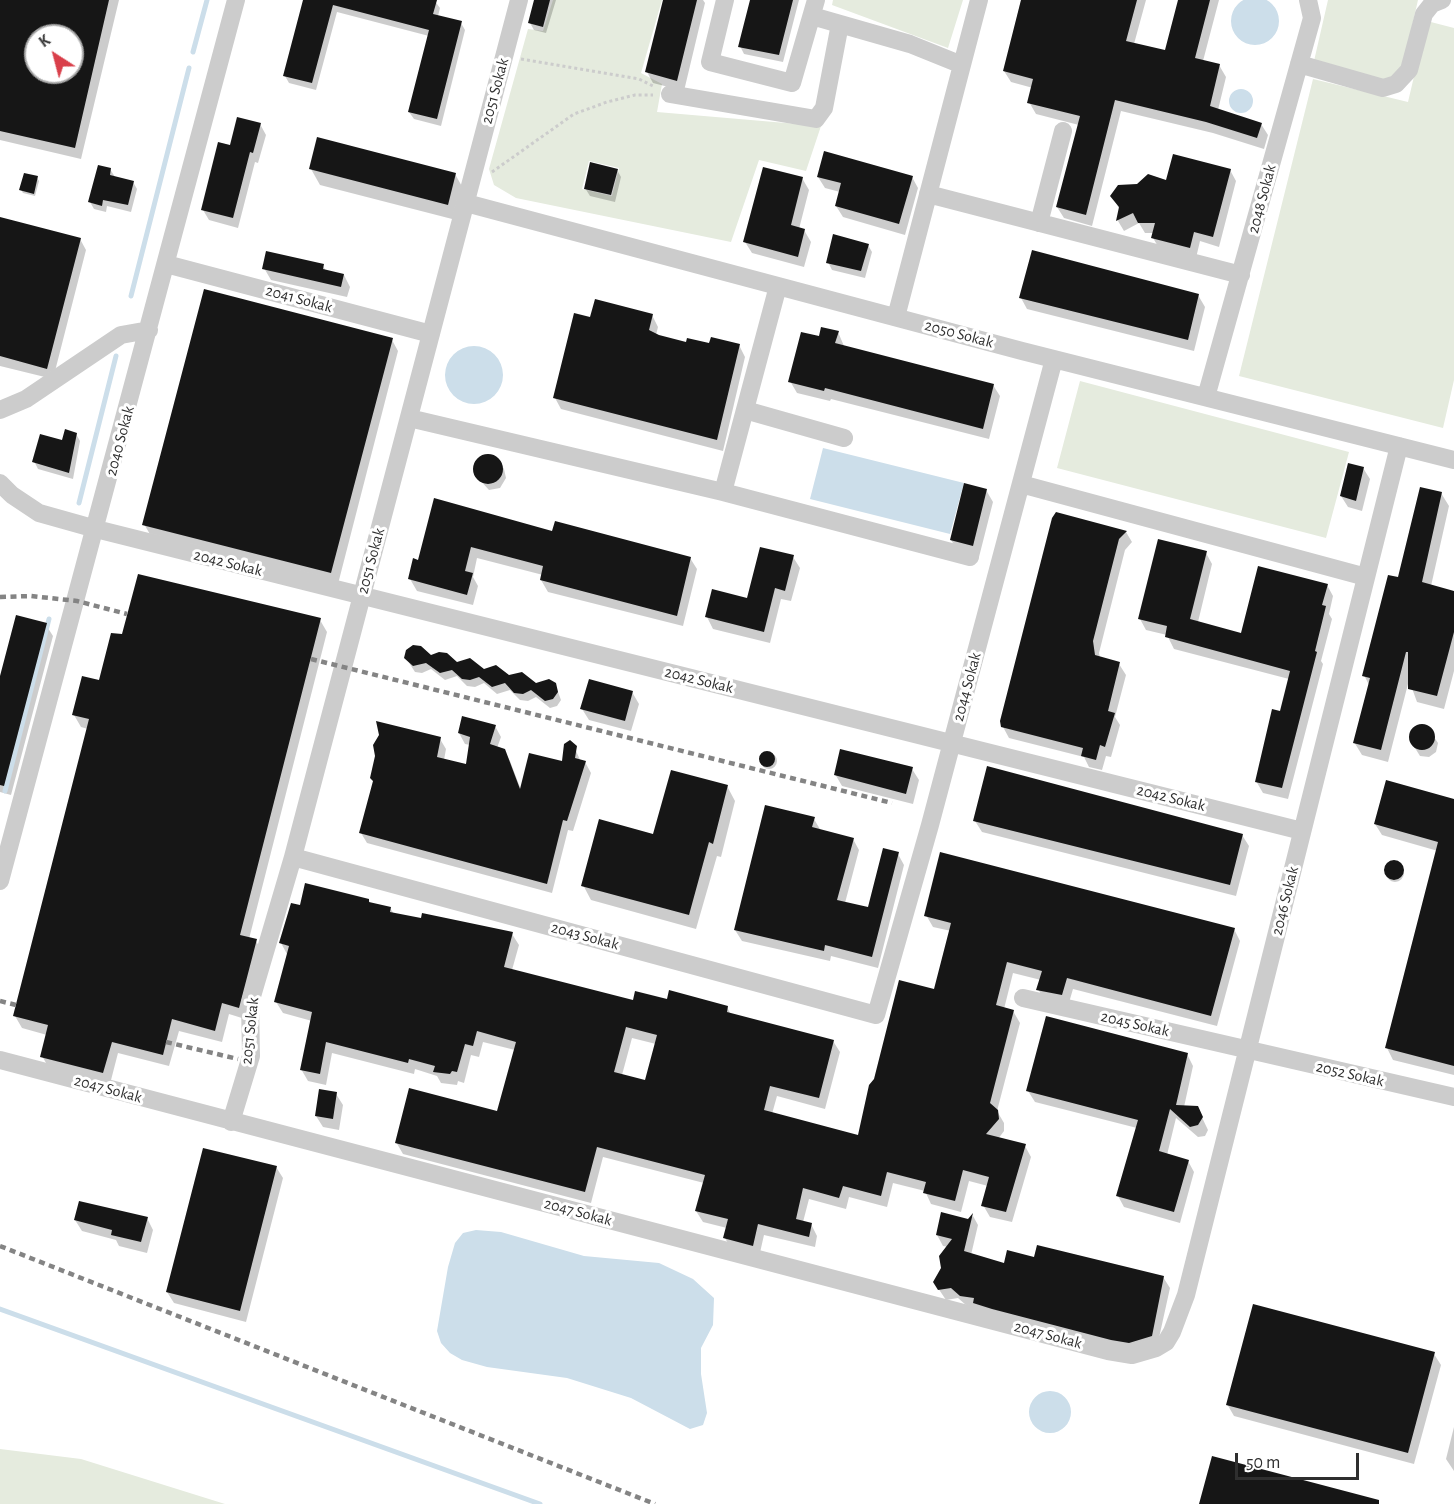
<!DOCTYPE html>
<style>
body{margin:0}
#map{position:relative;width:1454px;height:1504px;overflow:hidden;background:#fff;font-family:"Alegreya Sans",sans-serif}
canvas{display:block}
.north{position:absolute;left:24px;top:24px;width:60px;height:60px;box-sizing:border-box;background:#fff;border:2px solid #acacac;border-radius:50%;rotate:324deg;font-size:16px;font-weight:700;line-height:24px;text-align:center;color:#2f2f2f}
.north::after{content:'';display:block;margin:auto;width:21px;height:27px;background:#d93f4a;clip-path:polygon(50% 0,100% 100%,50% 72%,0 100%)}
.scale{position:absolute;left:1235px;top:1453px;width:124px;height:27px;box-sizing:border-box;border:3px solid #2f2f2f;border-top:0;padding-left:8px;font-size:18px;line-height:21px;white-space:nowrap;color:#2f2f2f;-webkit-text-stroke:4px #fff;paint-order:stroke}
</style>
<div id="map">
<canvas width="1454" height="1504"></canvas>
<div class="north">K</div>
<div class="scale">50 m</div>
</div>
<script>
const ctx = document.querySelector('canvas').getContext('2d');
ctx.lineJoin = 'round';
function paint(path, color) { ctx.fillStyle = color; ctx.fill(path, 'evenodd'); }
const shape = rows => new Path2D(rows.map(r => 'M' + r).join(''));
function trace(path, color, width, dash) { ctx.strokeStyle = color; ctx.lineWidth = width; ctx.lineCap = dash ? 'butt' : 'round'; ctx.setLineDash(dash || []); ctx.stroke(path); }
function label(font, color, halo, rows, align = 'center') {
  ctx.font = font + ' "Alegreya Sans",sans-serif'; ctx.lineWidth = 6; ctx.setLineDash([]); ctx.textBaseline = 'middle'; ctx.strokeStyle = halo; ctx.fillStyle = color; for (const [text, x, y, turn = 0] of rows) {
    ctx.save(); ctx.translate(x, y); ctx.rotate((+turn || 0) * Math.PI / 180); ctx.textAlign = isNaN(turn) ? turn : align; if (halo) ctx.strokeText(text, 0, 0); ctx.fillText(text, 0, 0); ctx.restore();
  }
}
const green = shape([
 [553,0,662,0,641,73,662,84,657,112,821,126,806,171,759,160,731,242,516,198,494,185,489,169,528,29,543,31],
 [589,161,619,168,612,196,582,189],
 [833,0,963,0,948,48,832,5],
 [1328,0,1418,0,1403,65,1396,74,1386,80,1314,61],
 [1427,21,1454,28,1454,380,1443,428,1239,376,1313,79,1408,102],
 [1080,381,1349,452,1326,538,1057,468],
 [0,1449,81,1459,225,1504,0,1504]
]);
const water = shape([
 '1231 21a24 24 0 1 1 48 0a24 24 0 1 1-48 0Z',
 '1229 101a12 12 0 1 1 24 0a12 12 0 1 1-24 0Z',
 '445 375a29 29 0 1 1 58 0a29 29 0 1 1-58 0Z',
 [823,448,964,483,950,534,810,499],
 [476,1230,501,1232,584,1256,659,1263,693,1279,714,1298,713,1325,701,1348,701,1374,707,1413,703,1425,690,1429,631,1398,567,1378,487,1367,462,1360,450,1353,441,1343,437,1331,448,1267,455,1243,463,1233],
 '1029 1412a21 21 0 1 1 42 0a21 21 0 1 1-42 0Z'
]);
const shadow = shape([
 [0,0,119,0,81,159,0,140],
 [36,36,72,36,72,72,36,72],
 [305,0,434,0,440,8,438,16,461,23,465,30,441,126,414,119,409,112,429,36,337,12,316,90,289,83,285,76],
 [536,0,556,0,546,33,534,30,530,23],
 [665,0,703,0,705,3,684,91,653,83,647,72],
 [751,0,799,0,783,62,744,54,740,46],
 [1021,0,1146,0,1134,44,1166,52,1179,0,1219,0,1203,61,1219,65,1226,77,1218,110,1261,124,1268,135,1264,149,1213,133,1121,111,1092,226,1064,218,1057,207,1079,125,1036,114,1029,102,1033,88,1011,82,1004,71],
 [260,124,266,135,258,163,255,162,238,228,209,220,203,210,231,147],
 [110,169,115,177,133,182,137,189,131,212,107,206,106,212,94,209,90,202],
 [311,169,455,174,464,190,456,220,320,185],
 [617,170,621,177,615,202,590,196,585,188],
 [1230,170,1236,181,1219,247,1200,241,1196,258,1159,248,1153,238,1154,233,1145,233,1139,223,1124,231,1118,221,1120,210,1112,196],
 [818,177,912,177,918,188,905,235,843,217,836,206,840,192,825,188],
 [37,178,39,181,35,196,23,193,21,190],
 [802,178,809,190,799,229,804,230,811,242,804,267,752,253,745,242],
 [0,218,80,239,86,250,53,379,0,366],
 [868,245,872,252,865,278,832,270,828,262],
 [323,266,326,271,344,275,350,287,347,297,271,280,264,268],
 [1198,295,1205,307,1194,351,1027,309,1021,298],
 [652,315,658,327,656,335,687,343,739,345,745,357,723,451,561,409,555,398,591,319],
 [838,332,844,346,993,385,1000,396,989,439,831,399,830,401,797,393,790,381,820,338],
 [392,340,398,351,338,584,151,536,144,524],
 [76,434,80,441,73,479,38,469,34,461],
 [489,456,499,461,504,469,506,478,500,488,489,490,477,477,475,468,480,458],
 [1363,468,1370,479,1362,511,1348,507,1341,496],
 [986,490,993,502,979,557,958,551,951,540],
 [1441,493,1449,506,1431,586,1454,592,1454,671,1444,709,1417,702,1409,680,1388,762,1362,755,1354,742,1369,685,1364,675,1399,579],
 [435,499,554,533,690,558,697,569,683,626,548,592,541,580,543,575,477,558,473,577,478,586,473,605,417,591,410,579,419,561],
 [1053,519,1126,532,1132,542,1125,550,1099,653,1100,658,1119,664,1126,675,1115,717,1120,725,1111,757,1106,756,1102,770,1089,767,1084,757,1009,738,1003,727],
 [1206,553,1212,564,1198,622,1242,634,1327,585,1333,596,1329,614,1332,619,1321,661,1323,664,1288,799,1263,793,1256,781,1281,713,1289,679,1174,649,1167,635,1146,630,1140,619],
 [793,557,800,568,791,601,781,599,770,643,713,629,707,617,748,600],
 [320,620,327,632,249,939,256,941,263,953,245,1019,229,1014,222,1042,179,1031,169,1066,118,1053,110,1084,49,1068,42,1056,47,1035,22,1028,15,1016,88,729,81,727,74,715,100,682,124,635],
 [46,625,53,636,11,795,0,792,0,682],
 [431,657,536,684,555,684,561,700,557,706,550,708,536,697,528,701,520,700,510,690,497,694,484,683,475,687,467,686,457,676,445,680,431,669,422,673,415,672,406,658],
 [632,692,639,704,631,731,589,720,582,709],
 [495,726,501,737,497,748,504,750,510,761,521,790,563,763,572,742,581,762,585,762,591,773,573,831,568,830,552,893,367,843,361,833,440,739,446,749,444,760,467,766,470,745,465,744,459,733],
 [1419,726,1428,728,1438,743,1436,752,1429,757,1420,756,1410,740,1410,733],
 '761 761a8 8 0 1 1 16 0a8 8 0 1 1-16 0Z',
 [912,769,919,780,913,804,842,786,835,774],
 [727,786,735,801,721,857,717,856,696,929,591,900,583,885],
 [1454,799,1454,1075,1393,1060,1387,1048,1438,851,1382,835,1375,824],
 [814,819,821,831,853,839,859,850,845,903,869,909,898,854,904,865,878,968,831,956,830,961,742,941,735,930],
 [975,821,1242,835,1249,846,1236,896,982,832],
 '1386 873a9 9 0 1 1 18 0a9 9 0 1 1-18 0Z',
 [369,900,370,904,390,908,394,914,512,934,519,945,512,970,634,1002,668,1001,727,1007,731,1015,833,1041,840,1052,825,1109,777,1096,772,1114,859,1137,935,991,951,931,933,927,926,915,1234,929,1240,941,1217,1026,1073,989,1068,1006,1045,1001,1038,989,1041,980,1013,973,1004,1009,1013,1011,1020,1023,997,1111,1004,1123,1004,1131,998,1139,1025,1146,1031,1157,1012,1222,990,1217,983,1205,988,1186,969,1181,961,1212,931,1204,925,1191,893,1183,887,1207,849,1197,846,1209,809,1199,803,1222,811,1224,817,1236,815,1247,764,1235,759,1257,731,1249,725,1238,727,1228,703,1222,696,1211,704,1183,603,1157,591,1203,403,1154,396,1142,498,1113,515,1050,483,1042,479,1057,471,1055,464,1083,458,1081,457,1085,441,1083,437,1076,415,1069,414,1074,332,1053,326,1085,308,1081,301,1069,312,1021,283,1013,276,1002,288,956,281,943,301,907],
 [632,1038,656,1044,646,1082,622,1075],
 [1187,1054,1193,1066,1184,1107,1197,1107,1208,1130,1205,1136,1198,1137,1176,1118,1167,1155,1188,1161,1194,1172,1180,1223,1124,1207,1118,1196,1137,1128,1035,1102,1028,1091],
 [336,1094,343,1105,339,1130,323,1127,316,1116],
 [276,1167,283,1178,246,1322,174,1303,167,1292],
 [973,1216,978,1225,971,1255,1005,1264,1035,1258,1163,1277,1170,1288,1157,1347,1136,1353,967,1306,958,1298,946,1300,934,1282,943,1268,948,1247,943,1246,937,1235,969,1221],
 [147,1218,153,1230,147,1253,119,1246,116,1240,82,1231,75,1220],
 [1434,1354,1441,1365,1414,1464,1234,1416,1227,1404],
 [1454,1427,1454,1471,1446,1459]
]);
const stream = shape([
 [193,52,207,0],
 [131,296,189,68],
 [79,503,116,356],
 [5,791,49,619],
 [0,1309,540,1504]
]);
const building = shape([
 [0,0,109,0,75,148,0,131],
 [36,36,72,36,72,72,36,72],
 [303,0,437,0,433,14,462,21,437,119,408,112,429,30,333,5,312,83,283,76],
 [534,0,550,0,543,27,528,23],
 [663,0,697,0,677,81,645,72],
 [750,0,793,0,779,55,738,47],
 [1021,0,1137,0,1126,41,1165,50,1178,0,1210,0,1195,58,1220,64,1210,106,1262,123,1257,138,1206,122,1115,100,1086,215,1056,207,1080,116,1027,103,1033,79,1003,71],
 [237,117,261,123,253,153,250,152,233,218,201,210,218,142,230,145],
 [317,137,456,173,448,205,309,169],
 [824,151,913,176,899,224,835,206,841,183,817,177],
 [1173,154,1231,169,1213,237,1194,232,1190,248,1151,238,1155,223,1138,223,1133,213,1116,221,1119,207,1110,196,1118,185,1137,184,1148,174,1166,180],
 [590,162,618,169,611,195,584,189],
 [98,165,111,168,110,175,134,181,128,205,103,200,102,206,88,202],
 [763,167,803,177,791,225,805,229,798,257,743,242],
 [24,173,38,176,34,194,19,190],
 [0,217,81,238,47,369,0,356],
 [833,234,869,244,861,271,826,263],
 [1032,250,1199,294,1188,340,1019,298],
 [266,251,324,264,323,269,344,274,341,287,262,269],
 [204,289,393,338,331,573,142,525],
 [595,299,653,314,649,330,659,335,686,342,687,338,709,343,711,337,740,344,717,440,553,398,574,313,590,317],
 [821,327,839,331,835,343,994,384,983,429,825,388,824,391,788,382,801,332,819,336],
 [65,429,77,433,69,473,32,462,40,434,62,440],
 '473 469a15 15 0 1 1 30 0a15 15 0 1 1-30 0Z',
 [1348,463,1364,467,1356,501,1340,496],
 [964,483,987,489,973,546,950,540],
 [1420,487,1442,492,1422,582,1454,591,1454,632,1437,696,1408,689,1408,652,1406,652,1381,750,1353,743,1370,678,1362,676,1388,575,1398,577],
 [434,498,552,531,555,521,691,557,677,616,540,580,543,566,471,547,465,571,473,573,467,595,408,579,413,558,418,560],
 [1056,512,1127,531,1119,539,1093,641,1095,655,1120,662,1108,711,1115,713,1105,747,1100,745,1096,760,1081,756,1083,748,1001,727,1000,721,1052,518],
 [1158,539,1207,551,1190,619,1241,633,1258,566,1328,584,1322,605,1326,606,1315,651,1317,652,1282,788,1255,782,1272,709,1280,711,1290,671,1165,637,1167,626,1138,619],
 [760,547,794,555,785,591,775,588,764,632,705,617,712,589,747,598],
 [138,574,321,618,240,935,257,939,239,1008,222,1003,215,1031,172,1019,163,1055,112,1042,103,1073,40,1057,48,1025,13,1016,89,719,72,715,82,676,99,680,111,633,122,634],
 [16,615,47,623,4,786,0,785,0,676],
 [413,645,421,646,431,655,439,652,447,653,457,662,470,658,484,669,496,665,509,675,522,672,536,683,549,679,556,683,558,692,553,699,545,701,531,690,523,694,514,693,505,683,492,687,479,677,470,680,462,679,452,670,440,673,426,663,413,666,404,658,406,650],
 [589,679,633,691,625,721,580,709],
 [462,716,496,725,490,744,505,749,520,789,529,753,562,761,564,744,570,740,577,746,575,758,586,761,567,821,563,820,547,884,359,833,373,781,370,778,375,756,373,745,379,735,376,721,441,737,437,757,466,764,470,737,458,733],
 '1409 737a13 13 0 1 1 26 0a13 13 0 1 1-26 0Z',
 [840,749,913,767,906,794,834,775],
 '759 759a8 8 0 1 1 16 0a8 8 0 1 1-16 0Z',
 [987,766,1243,834,1230,885,973,821],
 [671,770,728,785,713,844,709,842,689,915,581,886,599,819,653,834],
 [1386,780,1454,799,1454,1066,1385,1048,1438,842,1374,824],
 [765,805,815,817,812,827,854,838,837,900,868,907,883,848,899,852,872,957,825,945,824,951,734,930],
 [940,852,1235,928,1211,1016,1067,978,1062,995,1036,990,1042,971,1007,962,996,1005,1014,1010,990,1103,998,1110,999,1119,986,1134,1026,1144,1006,1212,981,1206,989,1177,963,1170,955,1201,923,1193,926,1182,887,1172,881,1196,843,1186,839,1198,803,1188,796,1219,812,1223,809,1237,758,1224,753,1246,723,1238,728,1219,695,1211,705,1175,597,1147,585,1192,395,1143,409,1088,497,1111,516,1042,477,1031,473,1046,465,1044,457,1072,452,1071,450,1074,433,1072,435,1066,409,1059,408,1063,326,1042,320,1074,300,1070,312,1012,274,1002,289,946,279,943,291,903,300,905,305,883,369,899,369,902,391,907,390,912,421,918,422,913,513,932,504,967,633,1000,635,991,667,999,669,990,728,1006,727,1012,834,1040,819,1098,770,1086,764,1110,858,1135,869,1085,874,1079,899,980,934,989,951,923,924,916],
 [626,1027,657,1035,645,1080,614,1072],
 '1384 870a10 10 0 1 1 20 0a10 10 0 1 1-20 0Z',
 [1046,1016,1188,1053,1176,1105,1198,1106,1203,1117,1198,1125,1190,1127,1170,1109,1159,1151,1189,1160,1174,1212,1116,1196,1138,1120,1026,1091],
 [319,1089,337,1092,333,1119,315,1116],
 [203,1148,277,1166,240,1311,166,1292],
 [79,1201,148,1217,141,1242,111,1235,112,1230,74,1220],
 [941,1212,968,1219,973,1213,964,1251,1004,1263,1007,1250,1034,1257,1037,1245,1164,1276,1152,1336,1129,1343,1111,1340,992,1309,973,1303,974,1298,960,1296,951,1288,938,1290,933,1282,941,1268,939,1256,952,1239,936,1235],
 [1253,1304,1435,1352,1408,1453,1226,1405],
 [1212,1456,1379,1500,1379,1504,1199,1504]
]);
const path = shape([
 [521,59,639,79,655,87],
 [492,172,574,114,607,102,635,95,653,95]
]);
const minor = shape([
 [725,0,710,62,792,83,816,0],
 [812,16,910,44,962,65],
 [1299,64,1383,88,1396,84,1409,70,1424,14,1432,4,1442,0],
 [670,94,816,119,824,108,840,24],
 [928,194,1241,275],
 [466,203,1022,351,1454,460],
 [1039,223,1063,131],
 [166,264,431,334],
 [896,317,979,0],
 [1206,397,1312,18,1308,0],
 [0,410,26,399,121,335,149,330],
 [745,410,844,438],
 [409,418,723,492,970,557],
 [0,483,12,495,39,513,96,529,1302,831],
 [1021,484,1366,577],
 [723,492,778,286],
 [293,857,876,1015,930,825,1054,359],
 [0,881,236,0],
 [1023,998,1454,1097],
 [0,1060,1108,1351,1132,1355,1156,1348,1166,1342,1172,1332,1186,1295,1399,446],
 [231,1122,251,1056,250,1003,293,857,519,0]
]);
const rail = shape([
 [0,597,31,596,77,601,127,614],
 [311,659,892,803],
 [0,1001,16,1005],
 [166,1042,238,1059],
 [0,1246,655,1504]
]);
const streetNames = [
 ["2051 Sokak",495,91,-75],
 ["2048 Sokak",1262,199,-75],
 ["2041 Sokak",299,299,15],
 ["2050 Sokak",959,334,15],
 ["2040 Sokak",120,441,-75],
 ["2051 Sokak",371,561,-75],
 ["2042 Sokak",228,563,14],
 ["2042 Sokak",699,680,14],
 ["2044 Sokak",967,687,-75],
 ["2042 Sokak",1171,798,14],
 ["2046 Sokak",1285,901,-76],
 ["2043 Sokak",585,936,15],
 ["2045 Sokak",1135,1024,13],
 ["2051 Sokak",250,1031,-84],
 ["2052 Sokak",1350,1074,13],
 ["2047 Sokak",108,1089,15],
 ["2047 Sokak",578,1212,15],
 ["2047 Sokak",1048,1335,15]
];
paint(green, '#e5ebde');
paint(water, '#ccdeea');
paint(shadow, '#0003');
trace(stream, '#ccdeea', 5);
paint(building, '#161616');
trace(path, '#ccc', 3, [3, 3]);
trace(minor, '#ccc', 18);
trace(rail, '#848484', 4.5, [6, 4.5]);
label('16px', '#2f2f2f', '#fff', streetNames);
</script>
